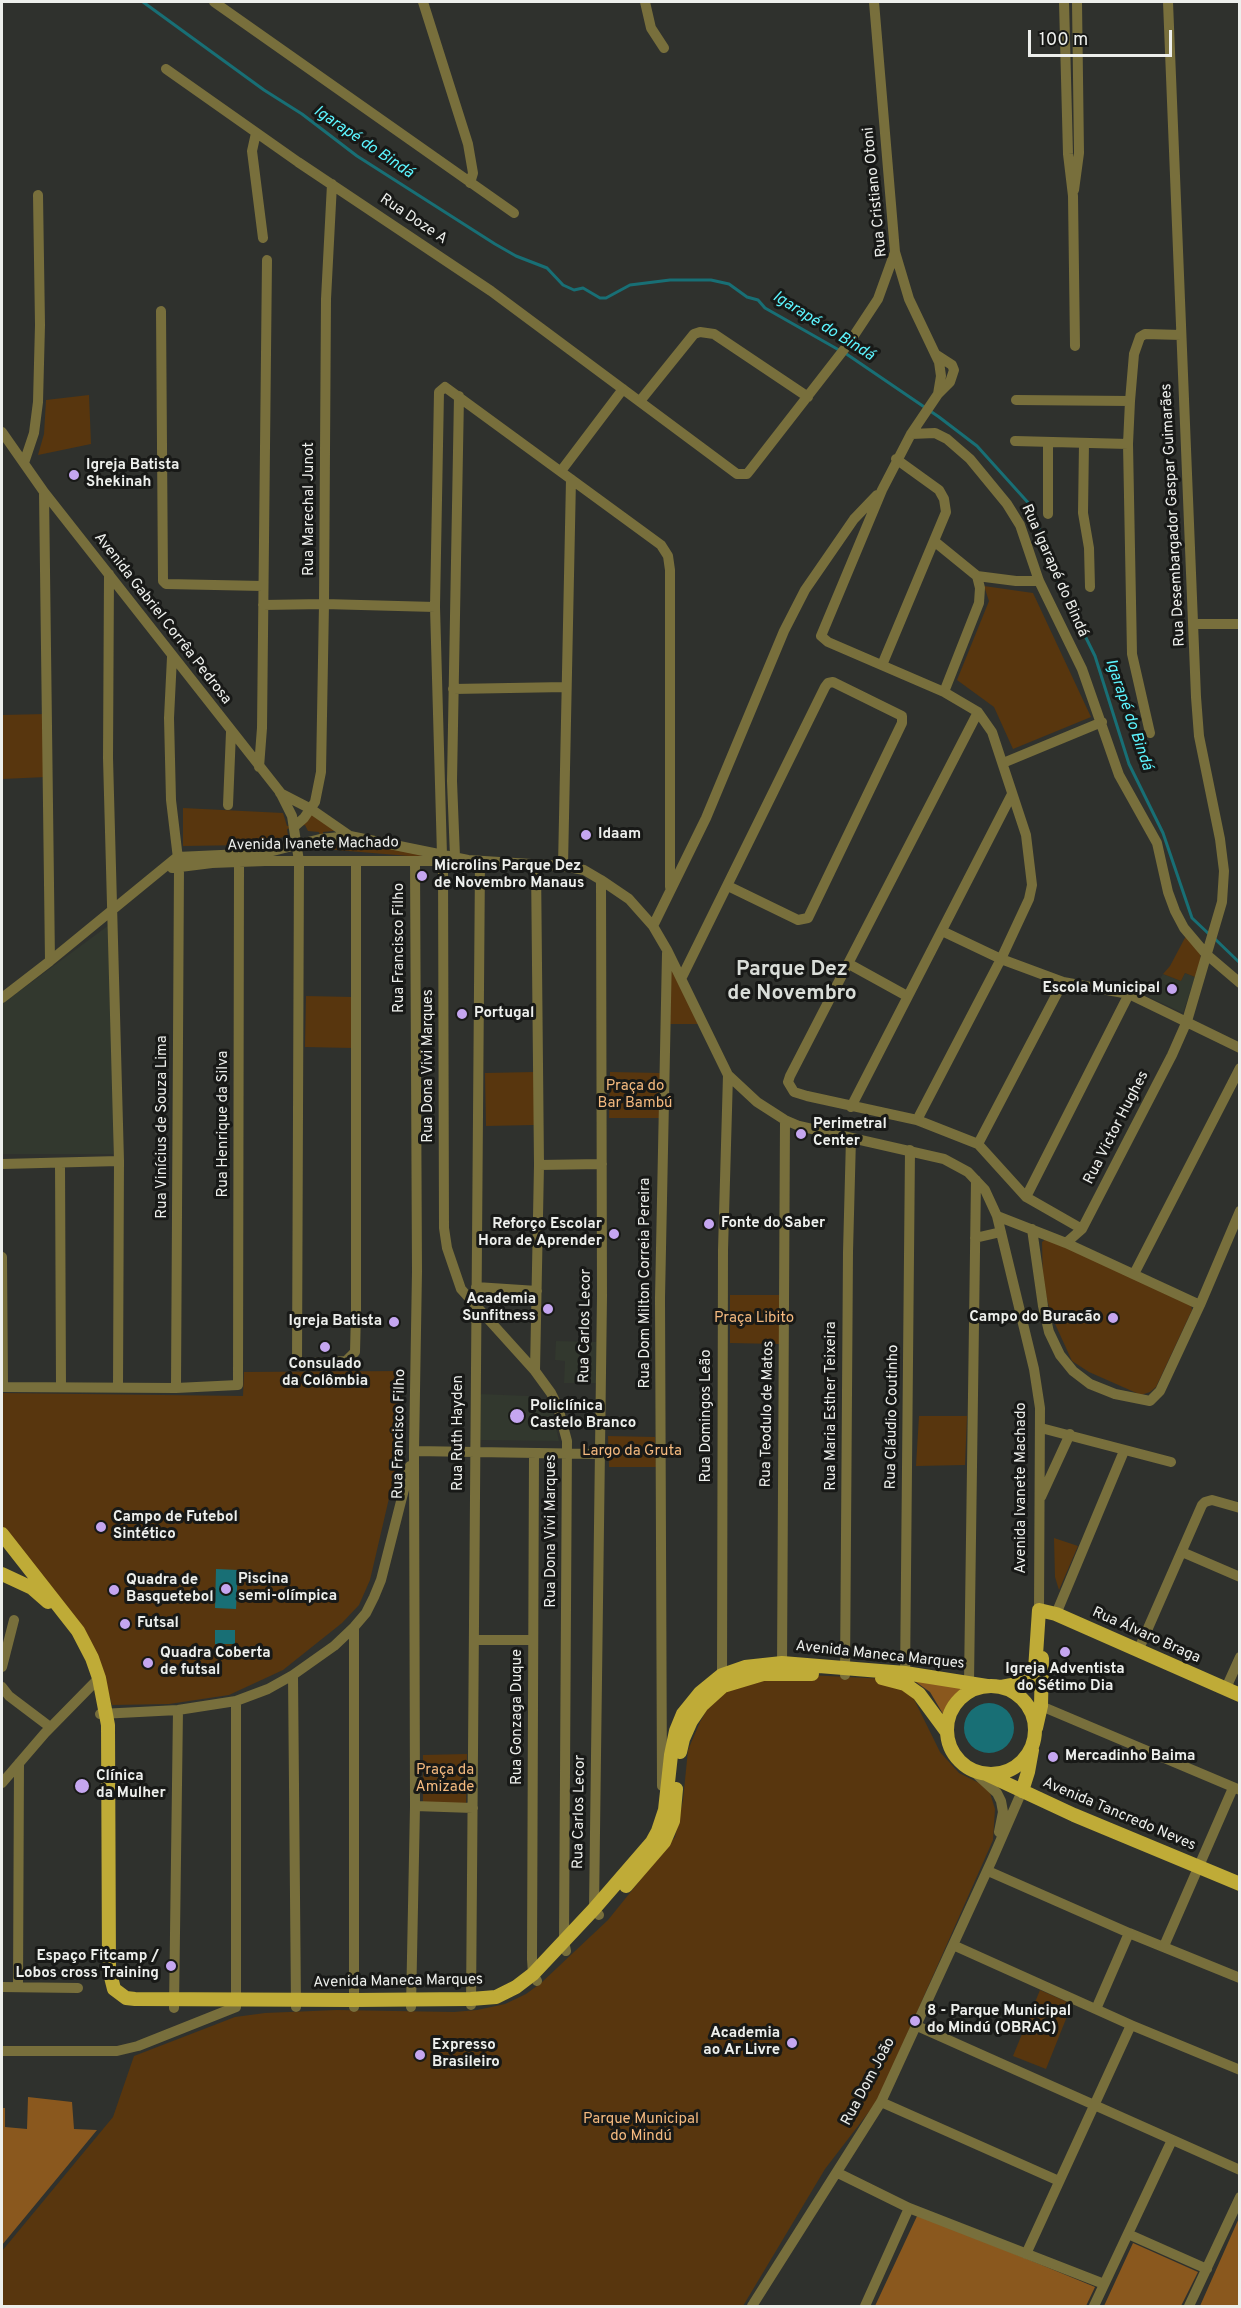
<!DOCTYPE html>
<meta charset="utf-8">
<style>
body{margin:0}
#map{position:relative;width:1241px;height:2308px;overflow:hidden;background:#2f312d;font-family:Overpass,sans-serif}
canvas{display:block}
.frame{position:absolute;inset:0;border:3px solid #edefec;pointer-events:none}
.scale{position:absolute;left:1028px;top:30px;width:144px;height:27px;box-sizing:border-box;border:3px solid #edefec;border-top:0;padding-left:8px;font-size:18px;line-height:21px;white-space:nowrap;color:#edefec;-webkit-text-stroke:4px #181917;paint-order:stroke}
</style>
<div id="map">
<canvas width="1241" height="2308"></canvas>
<div class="frame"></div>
<div class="scale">100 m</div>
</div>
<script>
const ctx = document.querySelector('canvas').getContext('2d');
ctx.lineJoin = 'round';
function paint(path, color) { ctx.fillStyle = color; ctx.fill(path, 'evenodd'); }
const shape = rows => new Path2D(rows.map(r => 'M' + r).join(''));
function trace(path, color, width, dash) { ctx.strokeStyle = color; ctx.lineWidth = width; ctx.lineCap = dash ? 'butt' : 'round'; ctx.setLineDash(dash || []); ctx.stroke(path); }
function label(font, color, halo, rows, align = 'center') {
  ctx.font = font + ' Overpass,sans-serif'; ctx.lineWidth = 6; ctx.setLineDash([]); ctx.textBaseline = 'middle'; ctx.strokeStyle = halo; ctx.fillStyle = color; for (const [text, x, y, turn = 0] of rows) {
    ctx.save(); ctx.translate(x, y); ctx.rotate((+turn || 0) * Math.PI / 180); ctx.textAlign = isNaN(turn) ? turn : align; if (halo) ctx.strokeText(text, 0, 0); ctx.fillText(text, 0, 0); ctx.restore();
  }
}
const built = shape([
 [113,922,113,1154,2,1154,2,1004],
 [1185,973,1195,977,1183,1013,1149,997,1163,974,1181,981],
 [556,1341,596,1342,596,1383,564,1383,565,1361,555,1360],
 [479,1394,528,1396,552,1410,559,1441,480,1440]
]);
const green = shape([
 [89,395,91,444,38,455,44,434,46,400],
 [984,586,1033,593,1091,717,1013,749,994,707,957,680,989,601],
 [46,714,46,777,2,779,2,715],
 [183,808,283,813,287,826,304,823,311,814,342,830,323,832,323,839,377,842,422,852,421,857,312,848,312,843,321,840,319,832,308,831,305,825,287,829,288,836,250,845,183,846],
 [1187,934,1199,948,1201,960,1195,977,1185,973,1181,981,1163,974,1170,966],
 [671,962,698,1024,670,1024],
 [306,996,353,997,353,1048,305,1047],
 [535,1072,535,1125,486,1126,485,1073],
 [610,1072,661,1073,660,1118,609,1118],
 [1048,1237,1191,1305,1192,1310,1156,1387,1150,1392,1141,1395,1089,1372,1072,1361,1051,1315,1043,1283,1042,1242],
 [730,1295,779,1295,779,1344,730,1343],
 [403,1371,400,1451,370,1580,359,1605,342,1623,283,1670,229,1695,169,1704,112,1705,104,1676,17,1546,2,1526,2,1393,243,1396,244,1372],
 [919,1416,967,1416,965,1465,916,1466],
 [608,1436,655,1437,656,1467,609,1467],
 [1054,1538,1078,1546,1059,1590,1055,1577],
 [788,1674,888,1679,908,1687,940,1752,959,1773,981,1784,990,1793,995,1809,993,1840,878,2100,825,2169,743,2306,2,2306,2,2251,113,2117,134,2056,235,2017,265,2013,337,2010,454,2012,477,2010,505,2004,526,1994,541,1983,608,1920,675,1837,683,1800,688,1750,700,1722,713,1699,730,1686],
 [467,1754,466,1805,423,1804,423,1755],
 [1040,1990,1072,2004,1046,2069,1013,2056]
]);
const forest = shape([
 [909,1677,974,1685,957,1695,951,1704,946,1719,930,1692],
 [28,2097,72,2102,74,2129,97,2130,2,2245,2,2108,5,2108,5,2127,27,2129],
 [918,2214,1095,2287,1086,2306,875,2306],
 [1239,2218,1239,2306,1200,2306],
 [1133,2243,1198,2272,1181,2306,1104,2306]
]);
const water = shape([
 [216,1569,238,1570,236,1609,215,1608],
 [215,1630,235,1630,235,1644,215,1644],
 '964 1728a25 25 0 1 1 50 0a25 25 0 1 1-50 0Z'
]);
const stream = shape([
 [143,2,264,90,302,114,357,156,495,244,516,256,547,268,563,285,574,290,583,288,600,298,606,298,630,285,670,280,711,280,729,284,747,297,758,300,765,308,839,350],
 [845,353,939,417,977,446,1032,507,1052,569,1095,656,1129,764,1163,833,1192,918,1210,935],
 [1215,939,1240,963]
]);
const minor = shape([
 [214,2,514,213],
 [423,2,468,144,473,173,470,183],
 [645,2,651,28,664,48],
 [874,2,895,252,909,299,939,362,941,376,938,394,911,434,882,490,821,636,828,642,944,692,978,712,992,732,1026,835,1032,885,1029,899,1001,959,917,1120],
 [1064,2,1068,154,1073,196,1075,346],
 [166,69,298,162,491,291,737,474,747,474,751,469,849,343,878,299,895,252],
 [256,133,252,151,263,238],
 [1074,190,1079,153,1077,2],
 [161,311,163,581,166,584,263,586],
 [935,354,952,365,954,370,950,382,938,394],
 [1016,400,1130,401],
 [640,401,694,334,700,332,714,334,808,397],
 [2,432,44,492,280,792,292,816,299,861,297,1364,346,1361,355,1352,356,1312,356,861],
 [911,434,935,433,947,439,970,459,1007,504,1020,525,1039,581,1082,669,1119,775,1157,843,1168,892,1175,911,1184,928,1206,954,1240,983],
 [1015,441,1128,444],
 [1084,443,1083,513,1089,548,1090,587],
 [24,463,34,433,38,402,40,325,38,195],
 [561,471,623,389],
 [44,492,50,961],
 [1048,514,1048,442],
 [934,541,977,576,980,588,979,603,944,692],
 [109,574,108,758,119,1161,118,1387],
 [977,576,1016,581,1039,581],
 [263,605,324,604,435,607],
 [1194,624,1240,624],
 [172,657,169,718,171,800,179,867,176,1388],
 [882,665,946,512,944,499,939,490,896,459],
 [453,689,566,687],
 [978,712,790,1076,788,1082,794,1092,807,1096,917,1120,978,1144,1026,1197,1082,1229],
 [1150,733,1132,654,1128,444,1130,401,1134,354,1140,337,1145,334,1181,335],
 [1003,763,1102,722],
 [259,767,262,728,267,260],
 [280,793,311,809,350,836],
 [228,805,231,732],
 [295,826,304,818,315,802,321,772,324,604,326,299,332,184],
 [442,855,435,607,439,392,445,387,661,545,668,556,670,570,670,887],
 [455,857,452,781,459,396],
 [443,861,444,1228,447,1248,461,1289,535,1371,551,1393,558,1407,567,1441,564,1941,566,1951],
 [563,866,571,479],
 [172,868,212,863,265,861,450,861],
 [653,926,706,818,784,631,805,590,854,519,877,495],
 [942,931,1001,959,1063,982,1129,994,1240,1048],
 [849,964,907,996],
 [681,979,825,687,828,683,833,682,902,716,902,723,808,918,798,920,728,886],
 [2,998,50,961,177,857,265,853,320,839,350,836,468,860,563,866,584,870,601,880,629,899,653,926,667,950,728,1075,757,1102,785,1120,799,1126,944,1159,968,1172,985,1190,997,1216,1034,1369,1040,1408,1039,1610],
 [851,1107,1012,794],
 [978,1144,1063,982],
 [60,1163,61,1387],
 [2,1164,119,1161],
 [539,1165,602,1164],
 [1026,1197,1129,994],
 [997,1216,1066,1243,1200,1305],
 [1032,1229,1043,1306,1049,1332,1060,1355,1073,1371,1090,1384,1115,1394,1150,1401,1160,1391,1200,1305,1240,1211],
 [975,1238,1001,1232],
 [1066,1243,1082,1229,1172,1055,1187,1021,1222,902,1224,871,1220,839,1199,736,1196,697,1168,2],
 [2,1257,3,1387],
 [1134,1274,1240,1068],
 [476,1287,537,1291],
 [535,1371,539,1165,536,864],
 [2,1387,176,1388,238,1385,239,863],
 [1041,1428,1171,1462],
 [414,1451,599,1454],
 [534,1453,532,1959,533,1974,537,1981],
 [1041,1497,1070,1434],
 [1182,1552,1240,1577],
 [1056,1614,1124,1451],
 [474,1640,533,1640],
 [1138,1651,1202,1505,1205,1502,1212,1500,1240,1508],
 [2,1667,14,1620],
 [782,1669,785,1120],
 [293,1675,296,2007],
 [845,1675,848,1252,851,1138],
 [722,1680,723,1250,728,1075],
 [905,1680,910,1150],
 [969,1682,976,1180],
 [2,1687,9,1696,50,1727],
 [1226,1688,1240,1657],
 [1041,1706,1240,1790],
 [100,1714,178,1710,236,1701,268,1689,293,1675,334,1646,354,1627,366,1613,374,1597,381,1580,410,1466],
 [972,1770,997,1793,1001,1801,1003,1812,999,1832],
 [2,1783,45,1733,99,1678],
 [662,1786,660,1298,667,953],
 [415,1806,473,1808],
 [988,1871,1129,1933,1240,1978],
 [599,1915,594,1909,602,1296,601,880],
 [953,1945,1131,2025,1240,2070],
 [1164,1946,1233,1788],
 [2,1987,78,1988],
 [18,1987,19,1763],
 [471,2005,480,861],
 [354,2007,354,1627],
 [411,2007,415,1806,414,1451,417,1271,415,861],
 [174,2008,178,1710],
 [1096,2009,1129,1933],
 [917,2026,1240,2170],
 [2,2051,117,2051,138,2046,236,2007,236,1701],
 [881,2102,1059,2181],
 [838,2173,909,2208,1104,2284],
 [1128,2234,1207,2269],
 [1026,2254,1131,2025],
 [752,2306,881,2102,992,1860,1022,1791],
 [865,2306,909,2208],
 [1094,2306,1172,2140],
 [1189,2306,1240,2197]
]);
const major = shape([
 [2,1534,78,1631,92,1658,99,1678,108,1725,109,1969,114,1989,126,1998,135,1999,354,2000,471,1999,496,1997,516,1987,533,1974,594,1909,652,1842,658,1831,665,1810,671,1755,676,1731,683,1714,700,1693,722,1675,745,1667,782,1663,905,1673,987,1686],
 [2,1574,32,1588,48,1602],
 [882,1678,905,1684,919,1694,947,1732],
 '947 1730a44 44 0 1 1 88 0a44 44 0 1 1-88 0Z',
 [1001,1687,1023,1683,1033,1676,1035,1670,1039,1610,1056,1614,1240,1695],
 [1036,1728,1041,1706,1042,1658],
 [680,1752,683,1739,691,1721,702,1705,723,1686,763,1674,812,1674],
 [986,1774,1074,1815,1240,1884],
 [1022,1791,1028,1772,1032,1750],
 [626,1886,664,1842,673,1821,676,1789]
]);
const markers = [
 [74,475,6,"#c5a6f0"],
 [586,835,6,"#c5a6f0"],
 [422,876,6,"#c5a6f0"],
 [1172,989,6,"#c5a6f0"],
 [462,1014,6,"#c5a6f0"],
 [801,1134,6,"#c5a6f0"],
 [709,1224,6,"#c5a6f0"],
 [614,1234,6,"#c5a6f0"],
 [548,1309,6,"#c5a6f0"],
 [1113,1318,6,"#c5a6f0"],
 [394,1322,6,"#c5a6f0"],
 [325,1347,6,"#c5a6f0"],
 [517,1416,8,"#c5a6f0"],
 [101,1527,6,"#c5a6f0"],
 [226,1589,6,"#c5a6f0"],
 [114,1590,6,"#c5a6f0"],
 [125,1624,6,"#c5a6f0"],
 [1065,1652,6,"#c5a6f0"],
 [148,1663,6,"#c5a6f0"],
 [1053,1757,6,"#c5a6f0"],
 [82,1786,8,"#c5a6f0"],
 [171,1966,6,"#c5a6f0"],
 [915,2021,6,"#c5a6f0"],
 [792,2043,6,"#c5a6f0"],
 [420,2055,6,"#c5a6f0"]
];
const streetNames = [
 ["Rua Cristiano Otoni",876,192,-96],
 ["Rua Doze A",413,220,34],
 ["Rua Marechal Junot",310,509,-90],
 ["Rua Desembargador Gaspar Guimarães",1174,515,-93],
 ["Rua Igarapé do Bindá",1054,571,66],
 ["Avenida Gabriel Corrêa Pedrosa",162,619,52],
 ["Avenida Ivanete Machado",313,845,-1],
 ["Rua Francisco Filho",400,948,-90],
 ["Rua Dona Vivi Marques",429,1066,-90],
 ["Rua Henrique da Silva",224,1124,-90],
 ["Rua Vinícius de Souza Lima",163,1127,-90],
 ["Rua Victor Hughes",1117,1128,-63],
 ["Rua Dom Milton Correia Pereira",646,1283,-90],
 ["Rua Carlos Lecor",586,1326,-89],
 ["Rua Maria Esther Teixeira",832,1406,-90],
 ["Rua Teodulo de Matos",768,1414,-89],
 ["Rua Domingos Leão",707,1416,-90],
 ["Rua Cláudio Coutinho",893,1417,-89],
 ["Rua Ruth Hayden",459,1433,-90],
 ["Rua Francisco Filho",400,1434,-89],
 ["Avenida Ivanete Machado",1022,1488,-90],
 ["Rua Dona Vivi Marques",552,1531,-90],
 ["Rua Álvaro Braga",1146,1636,24],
 ["Avenida Maneca Marques",880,1656,6],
 ["Rua Gonzaga Duque",518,1717,-90],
 ["Rua Carlos Lecor",580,1812,-89],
 ["Avenida Tancredo Neves",1119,1815,23],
 ["Avenida Maneca Marques",398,1982,-1],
 ["Rua Dom João",869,2082,-62]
];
const poiNames = [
 ["Igreja Batista",86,466],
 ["Shekinah",86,483],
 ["Idaam",598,835],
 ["Microlins Parque Dez",434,867],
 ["de Novembro Manaus",434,884],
 ["Escola Municipal",1160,989,"right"],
 ["Portugal",474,1014],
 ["Perimetral",813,1125],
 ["Center",813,1142],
 ["Fonte do Saber",721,1224],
 ["Reforço Escolar",602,1225,"right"],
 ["Hora de Aprender",602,1242,"right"],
 ["Academia",536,1300,"right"],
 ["Sunfitness",536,1317,"right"],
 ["Campo do Buracão",1101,1318,"right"],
 ["Igreja Batista",382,1322,"right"],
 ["Consulado",325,1365,"center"],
 ["da Colômbia",325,1382,"center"],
 ["Policlínica",530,1407],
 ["Castelo Branco",530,1424],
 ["Campo de Futebol",113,1518],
 ["Sintético",113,1535],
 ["Piscina",238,1580],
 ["semi-olímpica",238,1597],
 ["Quadra de",126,1581],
 ["Basquetebol",126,1598],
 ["Futsal",137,1624],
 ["Quadra Coberta",160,1654],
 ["de futsal",160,1671],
 ["Igreja Adventista",1065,1670,"center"],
 ["do Sétimo Dia",1065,1687,"center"],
 ["Mercadinho Baima",1065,1757],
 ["Clínica",96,1777],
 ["da Mulher",96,1794],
 ["Espaço Fitcamp /",159,1957,"right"],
 ["Lobos cross Training",159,1974,"right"],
 ["8 - Parque Municipal",927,2012],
 ["do Mindú (OBRAC)",927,2029],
 ["Academia",780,2034,"right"],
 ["ao Ar Livre",780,2051,"right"],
 ["Expresso",432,2046],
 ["Brasileiro",432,2063]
];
const parkNames = [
 ["Praça do",635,1087],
 ["Bar Bambú",635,1104],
 ["Praça Libito",754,1319],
 ["Largo da Gruta",632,1452],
 ["Praça da",445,1771],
 ["Amizade",445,1788],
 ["Parque Municipal",641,2120],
 ["do Mindú",641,2137]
];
const waterNames = [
 ["Igarapé do Bindá",363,143,34],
 ["Igarapé do Bindá",823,327,32],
 ["Igarapé do Bindá",1128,715,71]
];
const districtNames = [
 ["Parque Dez",792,971],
 ["de Novembro",792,995]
];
paint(built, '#32382e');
paint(green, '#58360e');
paint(forest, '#8a581e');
paint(water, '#186f75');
trace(stream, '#186f75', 3);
trace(minor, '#786f3c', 10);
trace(major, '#bfab37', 14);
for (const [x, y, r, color] of markers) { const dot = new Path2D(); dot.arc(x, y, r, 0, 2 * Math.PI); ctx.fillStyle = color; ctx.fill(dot); trace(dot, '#181917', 2); }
label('15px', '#edefec', '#181917', streetNames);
label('bold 15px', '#edefec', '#181917', poiNames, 'left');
label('15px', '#f5ba7f', '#181917', parkNames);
label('italic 16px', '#5cf4fe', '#181917', waterNames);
label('bold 21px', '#d9ddd8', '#181917', districtNames);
</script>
